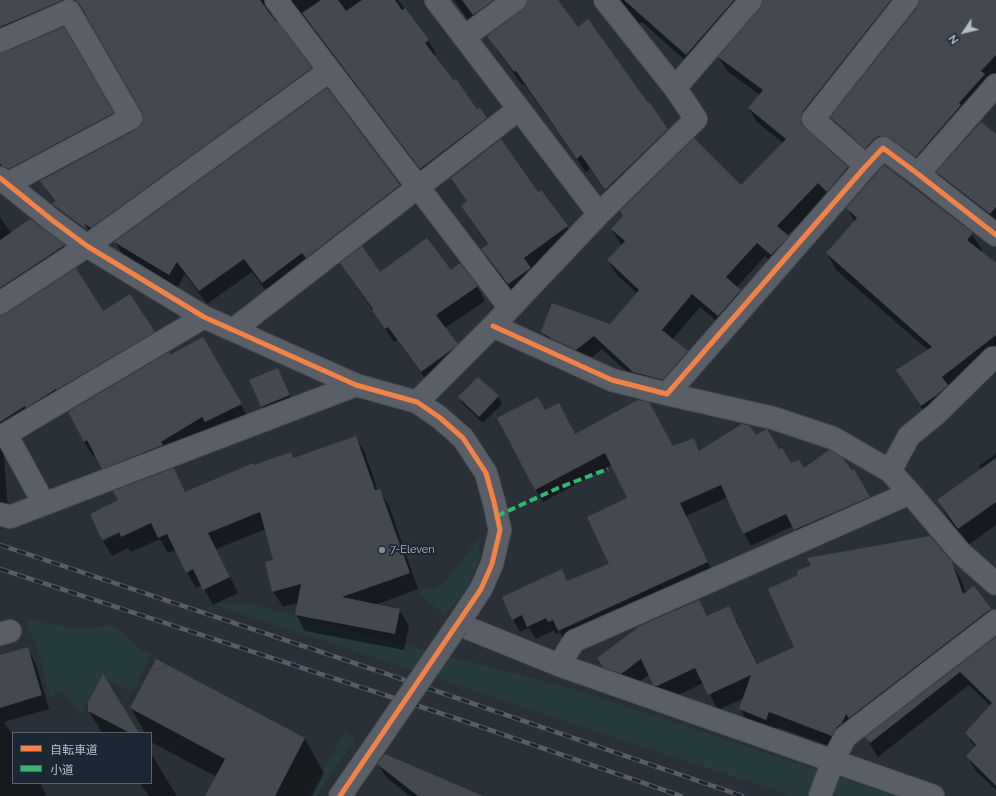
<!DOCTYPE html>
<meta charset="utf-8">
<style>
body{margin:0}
#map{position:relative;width:996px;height:796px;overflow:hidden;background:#2a3038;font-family:Raleway,"Noto Sans JP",sans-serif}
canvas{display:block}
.legend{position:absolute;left:12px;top:732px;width:140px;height:52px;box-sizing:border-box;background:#1d2633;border:1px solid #59626f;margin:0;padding:5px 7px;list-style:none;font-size:12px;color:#b4bcc9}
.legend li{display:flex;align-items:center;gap:8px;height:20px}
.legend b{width:20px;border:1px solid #59626f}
.north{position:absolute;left:944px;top:12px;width:40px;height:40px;-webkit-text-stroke:3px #1d2633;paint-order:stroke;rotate:235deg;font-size:11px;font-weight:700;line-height:16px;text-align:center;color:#b4bcc9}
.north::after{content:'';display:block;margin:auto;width:14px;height:18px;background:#b4bcc9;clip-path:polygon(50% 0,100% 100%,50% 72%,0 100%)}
</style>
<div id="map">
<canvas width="996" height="796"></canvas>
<ul class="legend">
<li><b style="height:5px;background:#f48246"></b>自転車道</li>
<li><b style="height:5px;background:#33b770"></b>小道</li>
</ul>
<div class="north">N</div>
</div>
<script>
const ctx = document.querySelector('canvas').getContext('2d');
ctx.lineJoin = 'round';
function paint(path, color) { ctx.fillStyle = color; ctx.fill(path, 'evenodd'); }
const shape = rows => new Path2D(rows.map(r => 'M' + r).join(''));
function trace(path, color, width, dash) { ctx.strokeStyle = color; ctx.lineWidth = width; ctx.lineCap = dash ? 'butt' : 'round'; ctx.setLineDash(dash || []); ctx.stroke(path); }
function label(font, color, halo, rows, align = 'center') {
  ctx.font = font + ' Raleway,sans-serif'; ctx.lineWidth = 4; ctx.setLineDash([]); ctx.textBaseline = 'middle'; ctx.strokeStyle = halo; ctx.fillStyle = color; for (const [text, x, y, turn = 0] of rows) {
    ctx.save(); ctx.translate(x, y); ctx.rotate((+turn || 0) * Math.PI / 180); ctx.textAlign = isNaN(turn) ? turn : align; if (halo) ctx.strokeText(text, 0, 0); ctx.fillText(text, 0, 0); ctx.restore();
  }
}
const green = shape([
 [479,537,480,556,468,588,445,616,421,595,421,588,431,589,444,583,471,549],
 [209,603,247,603,573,689,896,796,792,796],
 [25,619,66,627,97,627,110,625,125,633,133,643,141,650,152,654,132,692,101,677,80,716,64,692,50,697,38,650],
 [345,732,356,738,316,796,307,796]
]);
const shadow = shape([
 [0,0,398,0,428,40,436,54,433,56,477,111,486,118,494,132,429,183,295,6,289,2,272,10,271,16,311,68,319,82,99,241,61,218,53,204,55,203,41,181,137,130,143,125,144,118,143,111,89,19,85,15,79,12,0,46],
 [454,0,557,0,577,28,648,104,667,129,675,143,614,204,590,169,586,172,524,84,522,85,497,50,489,36,523,11,528,2,522,1,470,23],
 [615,0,996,0,996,76,924,170,899,151,873,161,839,131,831,118,918,8,920,2,917,1,810,125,808,131,808,133,848,168,855,181,826,196,787,236,795,250,779,268,765,256,737,287,740,291,748,304,726,329,700,307,672,340,687,352,695,365,670,393,642,386,602,349,584,363,550,346,543,332,610,325,637,293,616,274,608,260,622,245,620,243,612,230,741,186,783,143,757,122,749,109,760,95,727,71,719,58,762,8,764,2,761,1,694,68,642,22,639,24,624,6],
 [63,28,121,127,11,180,0,164,0,54],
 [996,134,996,226,945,187,937,172],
 [452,178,538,194,567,227,575,240,516,297,490,263,482,249,488,245,470,219,462,206,468,202],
 [400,185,407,198,270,296,252,272,207,304,185,274,177,288,123,255,115,242],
 [847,208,972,234,982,250,980,252,996,264,996,362,931,422,907,386,898,370,928,350,836,270,827,253,855,222],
 [0,217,11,233,30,220,64,246,73,261,0,309],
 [342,263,380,274,451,271,477,286,485,301,445,328,457,344,465,359,430,385,397,340,394,342,350,277],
 [103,313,154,332,163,347,3,441,2,450,4,457,8,509,0,509,0,316],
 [203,338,249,419,111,482,95,454,93,456,84,442,170,357],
 [278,369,282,376,293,402,266,414,262,407,250,381],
 [459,397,498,397,502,404,483,423,463,404],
 [545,411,575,435,673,447,693,439,700,451,756,437,779,450,791,465,804,469,851,472,854,471,876,510,802,542,793,526,751,546,744,533,728,497,686,516,714,575,566,643,560,632,556,634,554,630,536,639,529,628,520,632,513,619,561,570,568,582,610,565,628,498,612,465,543,502,536,490],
 [355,437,365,453,378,491,379,490,389,506,418,589,375,605,399,610,409,626,404,650,305,631,296,615,298,603,283,607,273,591,274,560,266,529,216,549,238,593,213,605,202,585,196,588,187,572,176,550,168,553,160,539,131,552,128,548,112,556,103,541,124,531,120,501,173,469,186,493,290,453,293,458],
 [996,454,996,525,968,545,947,517,938,500,981,470,979,466],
 [951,562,960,578,966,593,991,610,996,619,840,750,777,727,775,734,749,724,740,709,744,698,718,710,703,683,666,701,663,700,649,675,630,688,607,673,598,658,699,601,708,617,729,608,738,623,758,665,796,647],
 [996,638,996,790,975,770,968,756,975,748,966,733,991,706,969,685,878,757,874,751,866,738],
 [27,648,35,662,49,709,4,722,13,736,13,783,41,783,42,785,41,786,47,796,0,796,0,656],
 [157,660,305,739,324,773,312,796,207,796,217,777,151,742,151,733,145,733,131,708],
 [89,711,138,733,102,733],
 [151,754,177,796,149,796,140,783,151,783],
 [378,764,460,796,410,796,386,777]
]);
const building = shape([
 [0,0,63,0,0,27],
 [75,0,260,0,276,22,277,21,312,68,91,228,84,224,88,230,87,230,52,204,55,201,40,181,137,129,142,124,143,118,142,112,80,5],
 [321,0,338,0,346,11,362,0,395,0,402,10,405,8,429,40,425,43,454,81,456,79,477,109,480,108,487,118,420,169,302,13],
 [462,0,494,0,473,15],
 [527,0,558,0,578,27,588,19,648,103,649,102,668,129,605,190,581,155,577,159,516,71,514,72,487,36,522,10,526,5],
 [624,0,734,0,686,55],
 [763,0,891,0,803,111,801,117,801,123,805,128,848,167,827,192,818,183,777,226,789,236,771,255,757,243,726,277,741,290,718,316,692,294,662,330,688,351,663,380,633,372,594,336,576,350,552,339,541,332,552,303,610,324,639,290,607,260,625,241,611,229,623,216,620,211,694,138,741,185,786,139,748,108,763,90,718,57,760,8,763,3],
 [919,0,996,0,996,55,981,71,985,74,959,103,961,105,916,157,890,138,885,136,879,136,874,139,865,149,830,117,917,8],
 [64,27,114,113,9,169,2,166,0,163,0,53,5,52],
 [327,88,400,185,306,258,302,253,262,283,244,259,199,291,177,262,169,275,114,242],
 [981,122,996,134,996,207,990,214,936,172],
 [501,139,538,192,541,190,568,226,524,258,531,268,508,284,481,249,488,244,461,206,467,201,451,178],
 [884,165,973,233,967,240,996,263,996,335,942,377,948,385,938,394,921,406,896,370,932,347,826,253,857,218,846,208],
 [30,219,65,245,0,288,0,240],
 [427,238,451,270,460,263,478,286,436,315,458,344,454,348,421,372,388,327,385,329,372,310,373,309,340,263,362,246,380,272],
 [76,268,103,311,130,294,155,332,56,390,56,389,26,408,25,406,0,422,0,315,7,313],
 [203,337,242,404,205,422,202,417,161,442,163,445,102,469,87,440,84,442,68,412,169,352,170,355],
 [278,368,290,395,261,407,249,380],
 [478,377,499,396,479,417,458,397],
 [538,397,545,410,559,403,575,434,638,400,649,402,673,446,694,438,699,451,742,424,750,426,756,435,767,429,779,449,782,448,791,463,799,460,804,468,829,450,843,458,852,471,854,469,870,497,794,530,786,514,743,534,721,485,680,503,708,562,558,631,553,620,548,622,546,618,527,627,522,615,512,620,502,597,562,569,567,581,609,564,587,517,627,498,605,453,535,490,497,418],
 [356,436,375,490,380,489,410,573,342,597,400,609,395,634,295,615,301,584,272,592,265,562,273,560,260,512,208,533,230,577,203,590,193,569,186,573,167,534,158,538,151,523,121,537,119,532,102,540,90,514,118,500,113,491,174,468,185,492,253,463,254,465,291,452,293,458],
 [996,458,996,502,958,529,937,500],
 [930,536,952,562,963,594,974,586,992,610,988,611,849,718,846,714,842,723,837,727,832,736,769,712,766,720,739,709,751,675,708,695,695,668,657,686,653,685,641,659,621,674,604,668,597,658,640,626,699,600,707,616,729,606,757,664,794,647,768,589,798,575,797,571,811,565,807,558],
 [996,637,996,786,966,756,976,745,965,733,992,703,960,672,870,743,865,737],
 [28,647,42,695,0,708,0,655],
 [156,659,305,738,275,796,205,796,225,759,130,708],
 [103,674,139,733,130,733,88,711,88,702],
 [385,754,483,796,418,796,377,764]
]);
const minor = shape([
 [276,0,510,308],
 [436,0,599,214],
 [464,37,515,0],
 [0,41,69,11,131,118,7,184],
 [675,88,751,0],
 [866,166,813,119,907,0],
 [918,174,996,85],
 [0,178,52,220,87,246,204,317,356,385,417,402,439,417,463,438,486,473,494,502,500,530,492,564,481,589,458,624,559,665,933,796],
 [0,303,87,246,329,71],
 [493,326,612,380,667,394,866,166,883,148,918,174,996,235],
 [233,330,519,109],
 [667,394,773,418,833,438,890,471,910,493,961,553,996,584],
 [417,402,493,326,599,214,696,119,675,88,605,0],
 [890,471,909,436,936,414,993,358],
 [44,504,6,434,204,317],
 [0,514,10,517,356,385],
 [0,634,10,631],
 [559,665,574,641,910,493],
 [340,796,372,750],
 [820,796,833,761,845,737,996,621]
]);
const rail = shape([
 [0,545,381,672,742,796],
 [0,569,461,720,681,796]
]);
const minorBridge = shape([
 [372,750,458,624]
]);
const quiet = shape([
 [497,516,558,488,608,469]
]);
const cycleway = shape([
 [0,178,52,220,87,246,204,317,356,385,417,402,439,417,463,438,486,473,494,502,500,530,492,564,481,589,340,796],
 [493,326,612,380,667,394,866,166,883,148,918,174,996,235]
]);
const markers = [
 [382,550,4,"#848b96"]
];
const poiNames = [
 ["7-Eleven",390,550]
];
paint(green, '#273a3e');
paint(shadow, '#0007');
paint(building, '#444950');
trace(minor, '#484c53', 24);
trace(minor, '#5a5e66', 22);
trace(rail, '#595d64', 4.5);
trace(rail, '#1d2633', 3, [9]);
trace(minorBridge, '#484c53', 24, []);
trace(minorBridge, '#5a5e66', 22);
trace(quiet, '#33b770', 4, [8, 4]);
trace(cycleway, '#f48246', 5);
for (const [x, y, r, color] of markers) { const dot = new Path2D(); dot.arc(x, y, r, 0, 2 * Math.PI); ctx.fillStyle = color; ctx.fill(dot); trace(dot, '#1d2633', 1.5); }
label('11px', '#b4bcc9', '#1d2633', poiNames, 'left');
</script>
